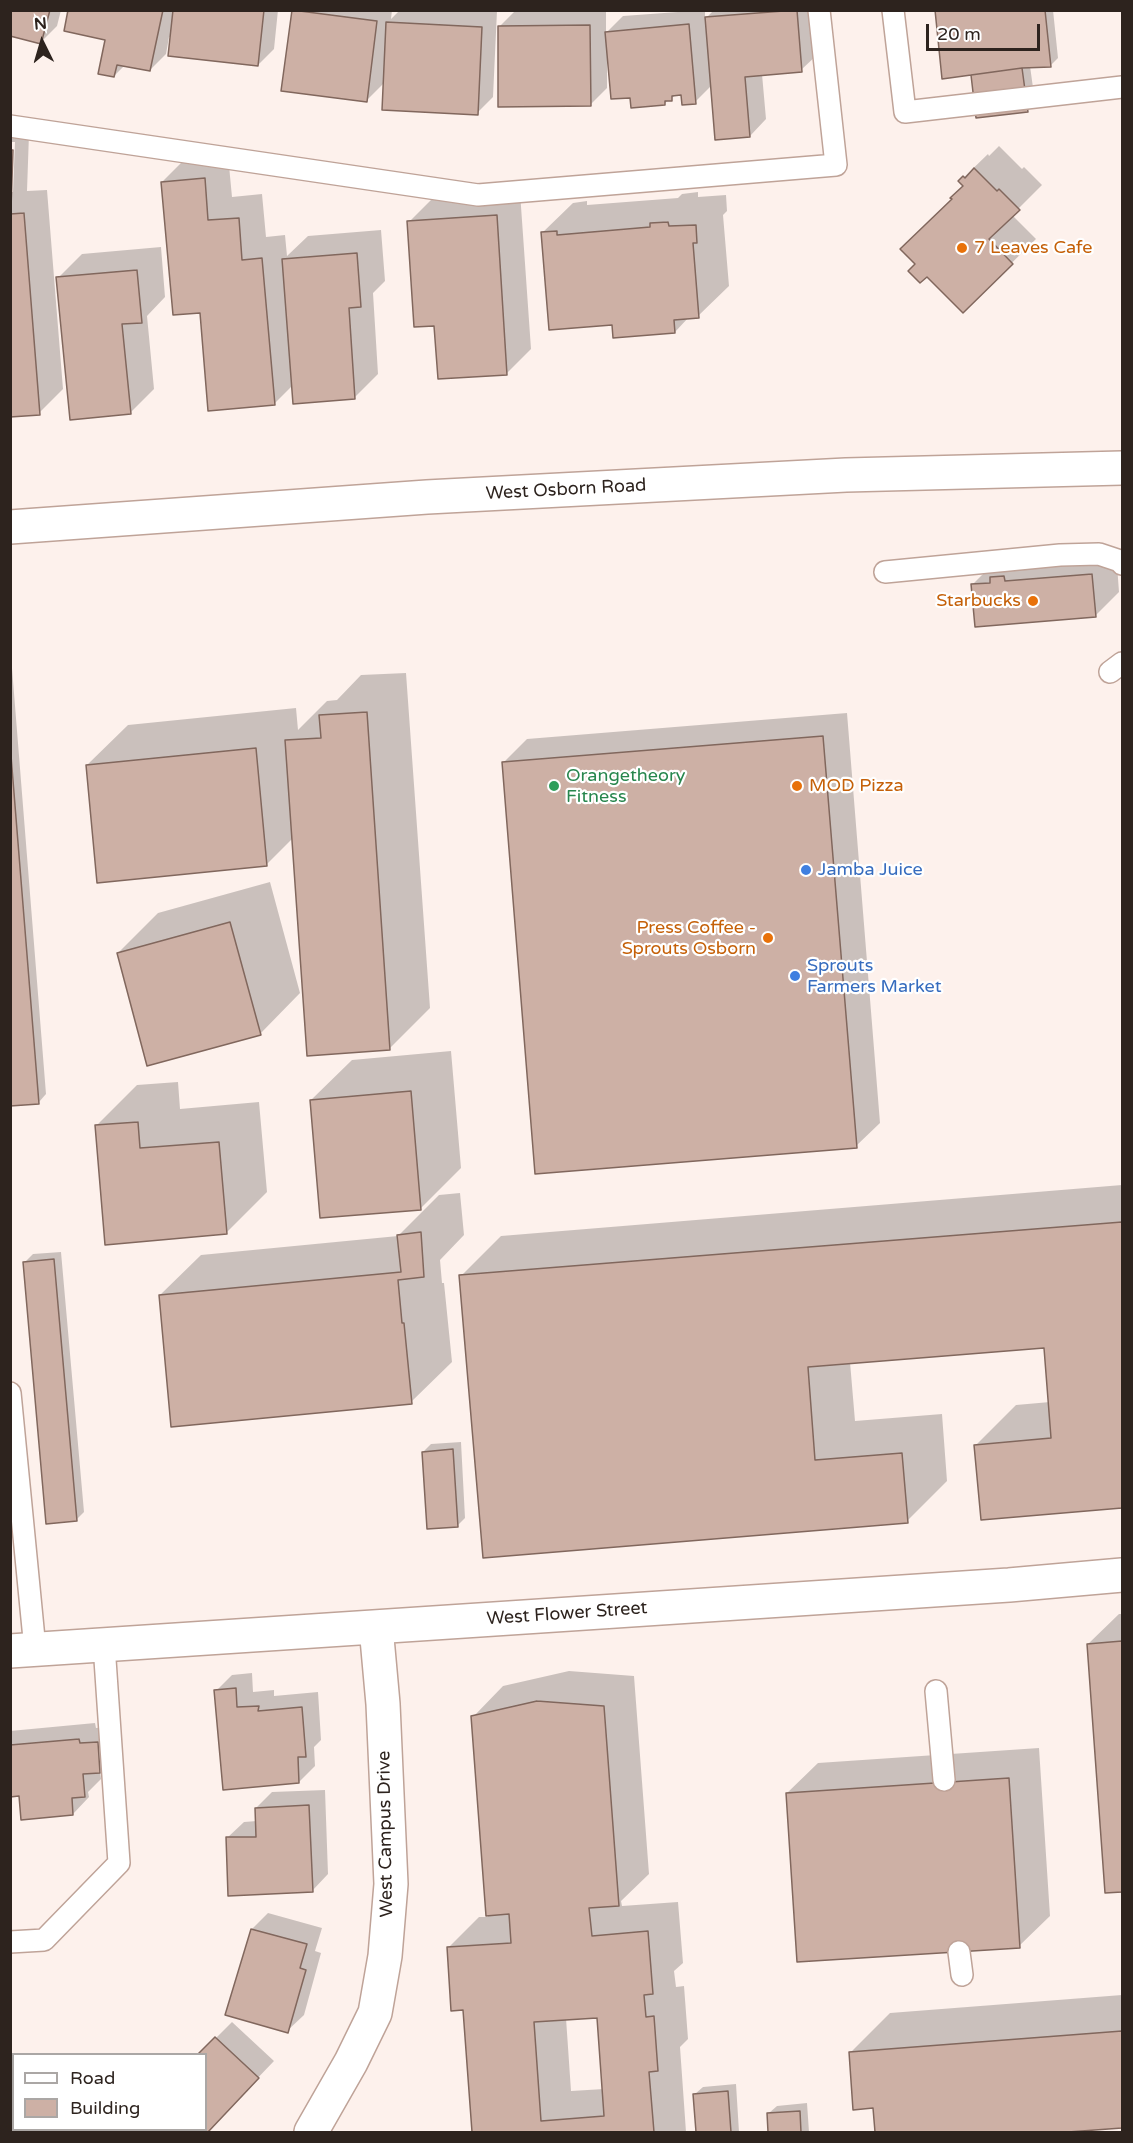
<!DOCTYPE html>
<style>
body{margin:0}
#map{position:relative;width:1133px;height:2143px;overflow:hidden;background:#fdf1ec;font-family:"Varela Round",sans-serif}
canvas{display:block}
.frame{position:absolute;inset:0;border:12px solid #2d231e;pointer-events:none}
.legend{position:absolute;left:12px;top:2053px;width:195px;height:78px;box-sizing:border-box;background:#fff;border:2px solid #aba7a5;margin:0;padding:8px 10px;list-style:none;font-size:18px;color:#2d231e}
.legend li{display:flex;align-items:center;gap:12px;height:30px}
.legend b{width:30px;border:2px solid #aba7a5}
.north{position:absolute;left:12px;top:12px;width:60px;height:60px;-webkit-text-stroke:4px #fff;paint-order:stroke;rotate:355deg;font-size:16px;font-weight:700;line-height:24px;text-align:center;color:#2d231e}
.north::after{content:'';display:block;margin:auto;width:21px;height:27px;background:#2d231e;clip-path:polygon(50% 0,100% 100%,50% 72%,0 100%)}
.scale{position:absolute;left:926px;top:24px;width:114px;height:27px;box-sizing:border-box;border:3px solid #2d231e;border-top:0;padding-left:8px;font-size:18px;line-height:21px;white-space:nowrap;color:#2d231e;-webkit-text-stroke:4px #fff;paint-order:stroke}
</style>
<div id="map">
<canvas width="1133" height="2143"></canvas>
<div class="frame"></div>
<ul class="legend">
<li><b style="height:8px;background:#fff"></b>Road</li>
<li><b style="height:16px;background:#cdb0a5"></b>Building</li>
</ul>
<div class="north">N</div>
<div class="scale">20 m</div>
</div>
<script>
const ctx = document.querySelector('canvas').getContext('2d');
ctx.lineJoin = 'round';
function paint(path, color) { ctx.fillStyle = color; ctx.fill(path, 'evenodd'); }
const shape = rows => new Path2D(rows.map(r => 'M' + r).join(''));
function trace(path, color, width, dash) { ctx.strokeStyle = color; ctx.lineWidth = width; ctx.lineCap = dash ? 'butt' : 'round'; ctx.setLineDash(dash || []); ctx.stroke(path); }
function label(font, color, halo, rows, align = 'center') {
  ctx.font = font + ' "Varela Round",sans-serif'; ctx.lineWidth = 4.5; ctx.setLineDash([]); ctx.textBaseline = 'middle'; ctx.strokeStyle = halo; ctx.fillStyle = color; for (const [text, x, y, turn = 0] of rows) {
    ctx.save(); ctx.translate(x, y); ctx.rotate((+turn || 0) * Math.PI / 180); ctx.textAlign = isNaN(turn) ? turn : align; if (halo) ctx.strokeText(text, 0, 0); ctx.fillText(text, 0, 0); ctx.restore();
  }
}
const shadow = shape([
 [10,10,61,10,57,26,41,42],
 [69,10,278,10,274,49,258,65,169,37,166,54,150,70,125,65,114,76,107,39],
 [294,10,392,10,391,19,400,10,497,11,493,97,477,113,385,82,366,101],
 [606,10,606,33,623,16,705,10,705,19,714,10,814,10,818,54,801,70,762,74,766,119,750,136,712,85,695,102,682,93,677,94,665,103,631,96,609,60,607,60,607,88,591,104,499,27,515,11],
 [936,10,1053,10,1058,58,1050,66,1030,66,1035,102,1027,110,972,74],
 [10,133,29,134,27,191,47,190,63,389,39,413,10,416,10,192,13,192,15,142,12,142,10,190],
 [999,146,1022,169,1024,167,1042,185,1012,215,1036,239,963,311,917,264,953,199,965,186,960,181,988,154,989,156],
 [228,155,232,197,262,194,266,237,285,235,287,256,308,236,381,230,385,281,373,293,378,374,354,398,293,385,274,404,201,312,162,182,186,158],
 [520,192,531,349,507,373,436,324,409,222,433,198],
 [698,192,698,197,726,195,727,211,723,215,729,286,698,316,689,317,675,332,614,324,542,233,573,203,587,201,587,205,678,198,682,194],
 [161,247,165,297,147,316,154,389,130,413,58,278,82,254],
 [1116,551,1119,592,1095,616,972,585,996,561],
 [10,643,46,1094,39,1102,10,1104],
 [406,673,430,1008,390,1048,293,838,266,865,87,765,128,725,296,708,298,730,327,701,337,700,361,675],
 [847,713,880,1123,856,1146,503,763,527,739],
 [270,882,300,993,260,1034,118,953,158,913],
 [451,1051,461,1168,421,1208,311,1100,352,1060],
 [178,1082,180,1109,259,1102,267,1192,226,1233,97,1125,137,1085],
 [1122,1185,1122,1506,982,1518,976,1445,1016,1405,1050,1402,1045,1346,850,1362,855,1421,942,1414,947,1481,907,1521,461,1276,501,1236],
 [460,1193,464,1235,440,1260,442,1283,444,1283,452,1362,411,1402,160,1295,201,1255,398,1236,439,1195],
 [61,1252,84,1512,76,1520,25,1262,33,1254],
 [461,1442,465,1518,457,1526,423,1452,431,1444],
 [1119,1614,1122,1614,1122,1891,1106,1892,1088,1644],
 [569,1671,634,1676,649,1874,621,1901,622,1906,678,1902,683,1963,674,1971,676,1987,684,1986,688,2039,680,2047,686,2132,473,2132,464,2008,448,1948,479,1917,488,1917,473,1717,503,1686],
 [598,2016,604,2089,571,2091,566,2018],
 [252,1673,253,1692,274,1690,274,1696,318,1692,321,1740,314,1747,315,1766,299,1782,216,1691,232,1675],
 [95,1723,96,1728,113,1726,116,1755,100,1771,101,1779,88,1792,89,1797,73,1814,21,1795,10,1796,10,1731],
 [1039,1748,1050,1916,1019,1946,787,1793,818,1763],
 [325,1790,328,1874,312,1891,227,1838,244,1822,257,1821,256,1808,272,1792],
 [268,1913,322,1928,315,1951,321,1953,304,2015,287,2031,252,1929],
 [1122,1995,1122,2127,1049,2132,876,2132,874,2106,850,2053,890,2013],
 [232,2022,274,2061,206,2132,20,2132,20,2130,206,2130,206,2054,200,2054],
 [736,2084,739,2132,698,2132,695,2094,703,2087],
 [807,2103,809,2132,770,2132,769,2113,777,2106]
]);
const building = shape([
 [10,10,50,10,41,44,10,36,10,10],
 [68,10,163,10,150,71,117,65,114,77,98,74,105,40,64,31,68,10],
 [173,10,264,10,258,66,168,56,173,10],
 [292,10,377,21,367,102,281,91,292,10],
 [797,10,802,72,745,77,750,137,715,140,705,17,797,10],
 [935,10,1045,10,1051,67,1022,68,942,79,935,10],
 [386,22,482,27,478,115,382,110,386,22],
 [689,24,696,104,682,105,681,95,672,96,672,101,665,101,665,105,631,108,630,98,611,99,605,32,689,24],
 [590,25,591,106,498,107,498,26,590,25],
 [1022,68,1028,112,976,118,971,75,1022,68],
 [10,150,13,150,11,209,10,209,10,150],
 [974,168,997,191,999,189,1020,210,989,239,1013,264,963,313,927,277,920,283,908,271,915,264,900,249,952,199,950,198,963,186,958,181,963,176,965,178,974,168],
 [205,178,208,220,239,218,242,260,262,258,275,405,208,411,200,313,173,315,161,182,205,178],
 [24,213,40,415,10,417,10,214,24,213],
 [497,215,507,375,438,379,434,326,414,327,407,221,497,215],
 [668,222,669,226,696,225,697,243,693,243,699,318,674,320,675,333,613,338,612,325,549,330,541,232,557,231,557,235,650,227,650,223,668,222],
 [357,253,361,307,349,308,355,399,293,404,282,259,357,253],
 [137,270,142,323,122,324,131,414,70,420,56,277,137,270],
 [1092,574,1096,617,975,627,971,584,990,583,990,577,1004,576,1005,581,1092,574],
 [367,712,390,1050,307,1056,285,740,321,738,319,715,367,712],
 [823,736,857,1148,535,1174,502,762,823,736],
 [10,743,39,1104,10,1106,10,743],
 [256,748,267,866,97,883,86,765,256,748],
 [230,922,261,1035,147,1066,117,953,230,922],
 [411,1091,421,1210,320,1218,310,1100,411,1091],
 [138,1122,140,1148,219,1142,227,1234,105,1245,95,1125,138,1122],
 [1122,1222,1122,1508,981,1520,974,1445,1051,1438,1044,1348,808,1367,815,1460,902,1453,908,1523,483,1558,459,1275,1122,1222],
 [421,1232,424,1277,398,1280,402,1323,404,1323,412,1404,171,1427,159,1295,401,1272,397,1235,421,1232],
 [54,1259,77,1521,46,1524,23,1262,54,1259],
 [453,1449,458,1527,427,1529,422,1452,453,1449],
 [1122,1641,1122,1892,1105,1893,1087,1644,1122,1641],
 [236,1688,237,1707,259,1706,258,1711,302,1707,306,1757,298,1757,299,1783,223,1790,214,1690,236,1688],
 [537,1701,604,1706,619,1906,589,1908,592,1936,648,1931,653,1994,644,1995,646,2017,654,2016,658,2071,649,2072,654,2132,472,2132,463,2010,451,2011,447,1947,511,1943,509,1914,486,1916,471,1716,537,1701],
 [597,2018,604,2116,541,2121,534,2022,597,2018],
 [79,1739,80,1743,98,1742,100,1773,83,1774,85,1797,72,1798,73,1815,21,1820,19,1796,10,1797,10,1745,79,1739],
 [1009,1778,1020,1948,797,1962,786,1793,1009,1778],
 [309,1805,313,1892,228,1896,226,1837,256,1837,255,1808,309,1805],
 [251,1929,307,1944,300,1968,306,1970,288,2033,225,2015,251,1929],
 [1122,2031,1122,2128,1068,2132,875,2132,873,2108,853,2110,849,2052,1122,2031],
 [215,2037,259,2078,208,2132,135,2132,132,2130,206,2130,206,2054,198,2054,215,2037],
 [728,2091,731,2132,696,2132,693,2094,728,2091],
 [800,2111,801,2132,768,2132,767,2113,800,2111],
 [19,2130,121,2130,122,2132,19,2132,19,2130]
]);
const lane = shape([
 [893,10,905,112,1122,87],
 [10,126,478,195,836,165,819,10],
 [885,572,1060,555,1099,554,1120,561,1122,564],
 [1110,672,1122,663],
 [10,1393,35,1649],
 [936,1691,944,1780],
 [10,1942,44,1940,119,1863,104,1645],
 [959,1952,962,1975]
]);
const street = shape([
 [10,1651,1009,1585,1122,1575],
 [311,2132,351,2062,375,2013,385,1956,391,1884,383,1704,376,1627]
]);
const secondary = shape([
 [10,527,427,497,846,475,1122,468]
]);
const markers = [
 [962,248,6,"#e8710a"],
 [1033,601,6,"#e8710a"],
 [554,786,6,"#2e9e5b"],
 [797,786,6,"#e8710a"],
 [806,870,6,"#3f7fe0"],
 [768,938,6,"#e8710a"],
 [795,976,6,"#3f7fe0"]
];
const foodNames = [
 ["7 Leaves Cafe",974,248],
 ["Starbucks",1021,601,"right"],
 ["MOD Pizza",809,786],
 ["Press Coffee -",756,928,"right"],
 ["Sprouts Osborn",756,949,"right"]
];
const streetNames = [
 ["West Osborn Road",566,490,-3],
 ["West Flower Street",567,1614,-4],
 ["West Campus Drive",386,1834,-91]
];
const leisureNames = [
 ["Orangetheory",566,776],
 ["Fitness",566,797]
];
const shopNames = [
 ["Jamba Juice",818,870],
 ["Sprouts",807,966],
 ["Farmers Market",807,987]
];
paint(shadow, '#0003');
paint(building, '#cdb0a5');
trace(building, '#81675d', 1.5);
trace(lane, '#bfa398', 24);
trace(street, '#bfa398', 36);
trace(secondary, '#bfa398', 36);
trace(lane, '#fff', 21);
trace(street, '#fff', 33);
trace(secondary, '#fff', 33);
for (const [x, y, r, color] of markers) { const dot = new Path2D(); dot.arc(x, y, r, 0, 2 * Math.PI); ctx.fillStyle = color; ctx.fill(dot); trace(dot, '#fff', 2); }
label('18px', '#c56008', '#fff', foodNames, 'left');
label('18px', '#2d231e', '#fff', streetNames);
label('18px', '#27864d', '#fff', leisureNames, 'left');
label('18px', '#366cbe', '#fff', shopNames, 'left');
</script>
